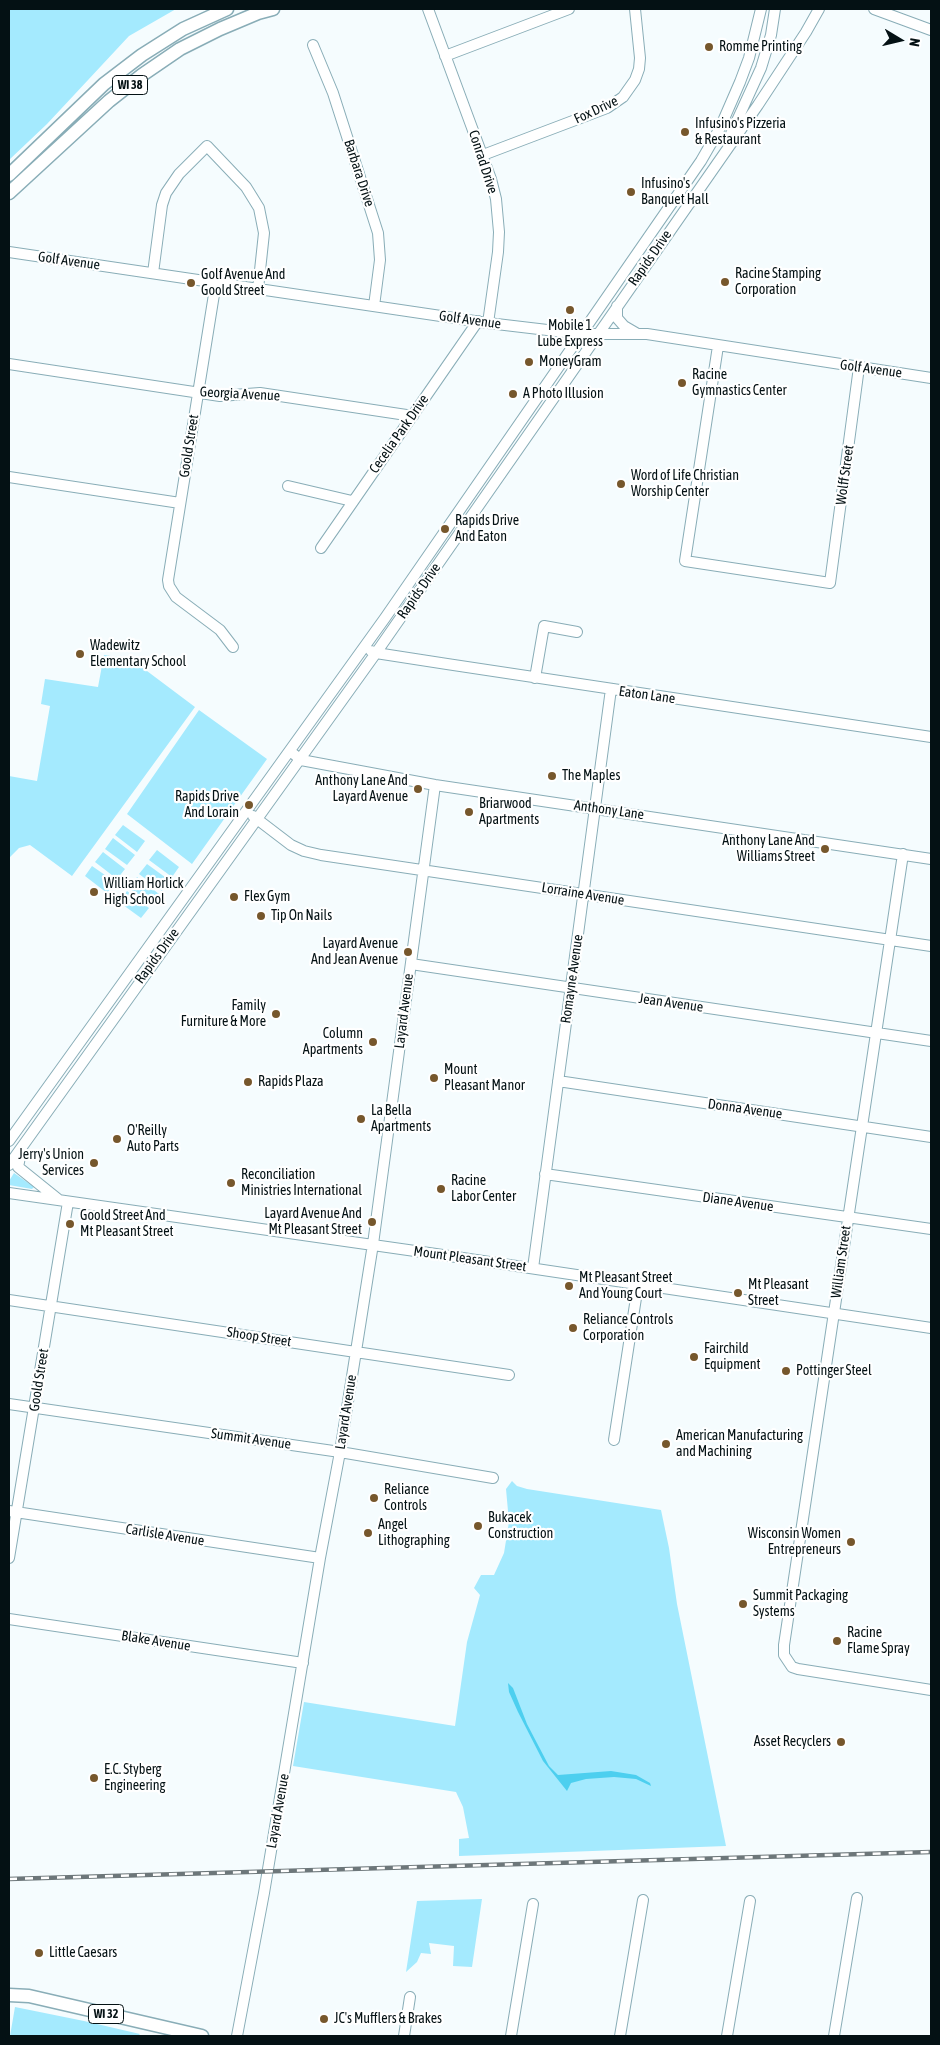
<!DOCTYPE html>
<style>
body{margin:0}
#map{position:relative;width:940px;height:2045px;overflow:hidden;background:#f5fcfe;font-family:"Asap Condensed",sans-serif}
canvas{display:block}
.frame{position:absolute;inset:0;border:10px solid #041114;pointer-events:none}
.north{position:absolute;left:875px;top:15px;width:50px;height:50px;-webkit-text-stroke:4px #fff;paint-order:stroke;rotate:99deg;font-size:14px;font-weight:700;line-height:20px;text-align:center;color:#041114}
.north::after{content:'';display:block;margin:auto;width:18px;height:22px;background:#041114;clip-path:polygon(50% 0,100% 100%,50% 72%,0 100%)}
</style>
<div id="map">
<canvas width="940" height="2045"></canvas>
<div class="frame"></div>
<div class="north">N</div>
</div>
<script>
const ctx = document.querySelector('canvas').getContext('2d');
ctx.lineJoin = 'round';
function paint(path, color) { ctx.fillStyle = color; ctx.fill(path, 'evenodd'); }
const shape = rows => new Path2D(rows.map(r => 'M' + r).join(''));
function trace(path, color, width, dash) { ctx.strokeStyle = color; ctx.lineWidth = width; ctx.lineCap = dash ? 'butt' : 'round'; ctx.setLineDash(dash || []); ctx.stroke(path); }
function label(font, color, halo, rows, align = 'center') {
  ctx.font = font + ' "Asap Condensed",sans-serif'; ctx.lineWidth = 4.5; ctx.setLineDash([]); ctx.textBaseline = 'middle'; ctx.strokeStyle = halo; ctx.fillStyle = color; for (const [text, x, y, turn = 0] of rows) {
    ctx.save(); ctx.translate(x, y); ctx.rotate((+turn || 0) * Math.PI / 180); ctx.textAlign = isNaN(turn) ? turn : align; if (halo) ctx.strokeText(text, 0, 0); ctx.fillText(text, 0, 0); ctx.restore();
  }
}
const green = shape([
 [9,9,176,9,129,36,47,124,9,160],
 [104,655,131,659,195,707,72,876,30,845,19,848,9,858,9,776,37,781,50,706,41,704,45,679,98,687],
 [199,710,267,759,192,864,127,814],
 [123,825,145,841,137,852,115,835],
 [113,838,135,855,127,865,105,849],
 [157,850,179,867,172,877,149,860],
 [103,852,125,869,117,879,95,862],
 [147,864,169,880,162,891,139,874],
 [92,866,115,882,107,893,85,876],
 [137,877,159,894,151,904,129,888],
 [127,891,149,908,141,918,119,902],
 [14,1173,34,1187,32,1189,9,1185,9,1181],
 [512,1481,517,1486,527,1489,661,1510,669,1548,677,1604,726,1846,459,1856,459,1839,469,1838,463,1807,456,1792,293,1766,304,1702,455,1726,467,1642,480,1595,474,1588,481,1575,494,1575,504,1553,509,1522,506,1489],
 [482,1899,472,1967,453,1966,454,1946,429,1943,431,1954,421,1953,417,1962,406,1972,417,1901],
 [15,2007,84,2021,140,2034,138,2036,10,2036]
]);
const water = shape([
 [508,1683,513,1688,527,1724,549,1766,558,1775,611,1771,636,1775,650,1783,651,1786,636,1779,614,1777,586,1779,571,1783,567,1791,543,1761,518,1712,509,1692]
]);
const minor = shape([
 [428,9,491,179,496,199,499,232,498,252,488,323],
 [874,9,931,30],
 [313,45,333,93,378,233,380,260,374,306],
 [445,56,569,9],
 [730,136,761,68,771,35,775,9],
 [483,155,607,108,623,97,635,80,639,69,640,58,635,9],
 [9,252,488,323,581,334,647,334,931,378],
 [153,273,162,205,166,193,179,174,207,146,246,187,259,208,264,233,258,289],
 [216,282,168,580,169,586,176,597,220,630,233,647],
 [617,306,617,318,624,326,636,333],
 [718,346,685,561,830,583,859,367],
 [9,364,220,396,260,393,413,416],
 [9,477,180,503],
 [288,486,352,501],
 [321,548,478,321],
 [371,651,376,653,447,664,931,737],
 [535,678,544,626,577,632],
 [290,751,301,760,435,785,931,859],
 [253,816,291,845,304,851,321,855,931,946],
 [903,854,784,1645,784,1655,792,1667,798,1669,931,1690],
 [411,964,931,1041],
 [558,1081,931,1137],
 [9,1141,385,618,701,161,720,128,740,82,749,58,761,9],
 [21,1152,18,1167,59,1200],
 [9,1165,376,653,758,105,806,32,819,9],
 [545,1174,931,1229],
 [9,1193,436,1254,931,1328],
 [533,1268,611,689],
 [9,1300,509,1375],
 [9,1404,340,1452,493,1478],
 [614,1440,638,1285],
 [9,1511,320,1558],
 [9,1558,68,1202],
 [9,1619,303,1663],
 [237,2036,264,1893,320,1558,340,1452,373,1244,435,785],
 [404,2036,410,1997],
 [511,2036,533,1904],
 [620,2036,643,1900],
 [727,2036,750,1901],
 [834,2036,857,1898]
]);
const major = shape([
 [9,175,104,84,142,55,183,29,227,9],
 [9,193,109,101,142,75,180,49,220,29,258,13,273,9],
 [9,1995,29,1996,202,2036]
]);
const rail = shape([
 [9,1879,931,1852]
]);
const markers = [
 [709,47,5,"#76572c"],
 [685,132,5,"#76572c"],
 [631,192,5,"#76572c"],
 [725,282,5,"#76572c"],
 [191,283,5,"#76572c"],
 [570,310,5,"#76572c"],
 [529,362,5,"#76572c"],
 [682,383,5,"#76572c"],
 [513,394,5,"#76572c"],
 [621,484,5,"#76572c"],
 [445,529,5,"#76572c"],
 [80,654,5,"#76572c"],
 [552,776,5,"#76572c"],
 [418,789,5,"#76572c"],
 [249,805,5,"#76572c"],
 [469,812,5,"#76572c"],
 [825,849,5,"#76572c"],
 [94,892,5,"#76572c"],
 [234,897,5,"#76572c"],
 [261,916,5,"#76572c"],
 [408,952,5,"#76572c"],
 [276,1014,5,"#76572c"],
 [373,1042,5,"#76572c"],
 [434,1078,5,"#76572c"],
 [248,1082,5,"#76572c"],
 [361,1119,5,"#76572c"],
 [117,1139,5,"#76572c"],
 [94,1163,5,"#76572c"],
 [231,1183,5,"#76572c"],
 [441,1189,5,"#76572c"],
 [372,1222,5,"#76572c"],
 [70,1224,5,"#76572c"],
 [569,1286,5,"#76572c"],
 [738,1293,5,"#76572c"],
 [573,1328,5,"#76572c"],
 [694,1357,5,"#76572c"],
 [786,1371,5,"#76572c"],
 [666,1444,5,"#76572c"],
 [374,1498,5,"#76572c"],
 [478,1526,5,"#76572c"],
 [368,1533,5,"#76572c"],
 [851,1542,5,"#76572c"],
 [743,1604,5,"#76572c"],
 [837,1641,5,"#76572c"],
 [841,1742,5,"#76572c"],
 [94,1778,5,"#76572c"],
 [39,1953,5,"#76572c"],
 [324,2019,5,"#76572c"]
];
const shields = [
 [130,85,35],
 [106,2014,35]
];
const shieldNames = [
 ["WI 38",130,85],
 ["WI 32",106,2014]
];
const poiNames = [
 ["Romme Printing",719,47],
 ["Infusino's Pizzeria",695,124],
 ["& Restaurant",695,140],
 ["Infusino's",641,184],
 ["Banquet Hall",641,200],
 ["Racine Stamping",735,274],
 ["Corporation",735,290],
 ["Golf Avenue And",201,275],
 ["Goold Street",201,291],
 ["Mobile 1",570,326,"center"],
 ["Lube Express",570,342,"center"],
 ["MoneyGram",539,362],
 ["Racine",692,375],
 ["Gymnastics Center",692,391],
 ["A Photo Illusion",523,394],
 ["Word of Life Christian",631,476],
 ["Worship Center",631,492],
 ["Rapids Drive",455,521],
 ["And Eaton",455,537],
 ["Wadewitz",90,646],
 ["Elementary School",90,662],
 ["The Maples",562,776],
 ["Anthony Lane And",408,781,"right"],
 ["Layard Avenue",408,797,"right"],
 ["Rapids Drive",239,797,"right"],
 ["And Lorain",239,813,"right"],
 ["Briarwood",479,804],
 ["Apartments",479,820],
 ["Anthony Lane And",815,841,"right"],
 ["Williams Street",815,857,"right"],
 ["William Horlick",104,884],
 ["High School",104,900],
 ["Flex Gym",244,897],
 ["Tip On Nails",271,916],
 ["Layard Avenue",398,944,"right"],
 ["And Jean Avenue",398,960,"right"],
 ["Family",266,1006,"right"],
 ["Furniture & More",266,1022,"right"],
 ["Column",363,1034,"right"],
 ["Apartments",363,1050,"right"],
 ["Mount",444,1070],
 ["Pleasant Manor",444,1086],
 ["Rapids Plaza",258,1082],
 ["La Bella",371,1111],
 ["Apartments",371,1127],
 ["O'Reilly",127,1131],
 ["Auto Parts",127,1147],
 ["Jerry's Union",84,1155,"right"],
 ["Services",84,1171,"right"],
 ["Reconciliation",241,1175],
 ["Ministries International",241,1191],
 ["Racine",451,1181],
 ["Labor Center",451,1197],
 ["Layard Avenue And",362,1214,"right"],
 ["Mt Pleasant Street",362,1230,"right"],
 ["Goold Street And",80,1216],
 ["Mt Pleasant Street",80,1232],
 ["Mt Pleasant Street",579,1278],
 ["And Young Court",579,1294],
 ["Mt Pleasant",748,1285],
 ["Street",748,1301],
 ["Reliance Controls",583,1320],
 ["Corporation",583,1336],
 ["Fairchild",704,1349],
 ["Equipment",704,1365],
 ["Pottinger Steel",796,1371],
 ["American Manufacturing",676,1436],
 ["and Machining",676,1452],
 ["Reliance",384,1490],
 ["Controls",384,1506],
 ["Bukacek",488,1518],
 ["Construction",488,1534],
 ["Angel",378,1525],
 ["Lithographing",378,1541],
 ["Wisconsin Women",841,1534,"right"],
 ["Entrepreneurs",841,1550,"right"],
 ["Summit Packaging",753,1596],
 ["Systems",753,1612],
 ["Racine",847,1633],
 ["Flame Spray",847,1649],
 ["Asset Recyclers",831,1742,"right"],
 ["E.C. Styberg",104,1770],
 ["Engineering",104,1786],
 ["Little Caesars",49,1953],
 ["JC's Mufflers & Brakes",334,2019]
];
const streetNames = [
 ["Fox Drive",596,110,-25],
 ["Conrad Drive",483,162,72],
 ["Barbara Drive",359,173,72],
 ["Rapids Drive",650,258,-55],
 ["Golf Avenue",69,261,8],
 ["Golf Avenue",470,320,8],
 ["Golf Avenue",871,369,8],
 ["Georgia Avenue",240,394,3],
 ["Cecelia Park Drive",399,434,-55],
 ["Goold Street",189,446,-81],
 ["Wolff Street",845,475,-82],
 ["Rapids Drive",419,591,-55],
 ["Eaton Lane",647,695,8],
 ["Anthony Lane",609,810,8],
 ["Lorraine Avenue",583,894,9],
 ["Rapids Drive",157,956,-54],
 ["Romayne Avenue",572,979,-82],
 ["Jean Avenue",671,1003,8],
 ["Layard Avenue",404,1011,-83],
 ["Donna Avenue",745,1109,8],
 ["Diane Avenue",738,1202,8],
 ["Mount Pleasant Street",470,1259,8],
 ["William Street",841,1262,-82],
 ["Shoop Street",259,1337,9],
 ["Goold Street",39,1380,-81],
 ["Layard Avenue",346,1412,-81],
 ["Summit Avenue",251,1439,8],
 ["Carlisle Avenue",165,1535,9],
 ["Blake Avenue",156,1641,9],
 ["Layard Avenue",278,1811,-80]
];
paint(green, '#a4eafe');
paint(water, '#4dcfef');
trace(minor, '#89adb7', 12);
trace(major, '#89adb7', 15);
trace(minor, '#fff', 10);
trace(major, '#fff', 12);
trace(rail, '#6d777a', 4.5);
trace(rail, '#fff', 2.5, [8]);
for (const [x, y, r, color] of markers) { const dot = new Path2D(); dot.arc(x, y, r, 0, 2 * Math.PI); ctx.fillStyle = color; ctx.fill(dot); trace(dot, '#fff', 2); }
for (const [x, y, w] of shields) { const box = new Path2D(); box.roundRect(x - w / 2, y - 9.5, w, 19, 4); ctx.fillStyle = '#fff'; ctx.fill(box); trace(box, '#041114', 1); }
label('bold 12px', '#041114', null, shieldNames);
label('14px', '#041114', '#fff', poiNames, 'left');
label('14px', '#041114', '#fff', streetNames);
</script>
